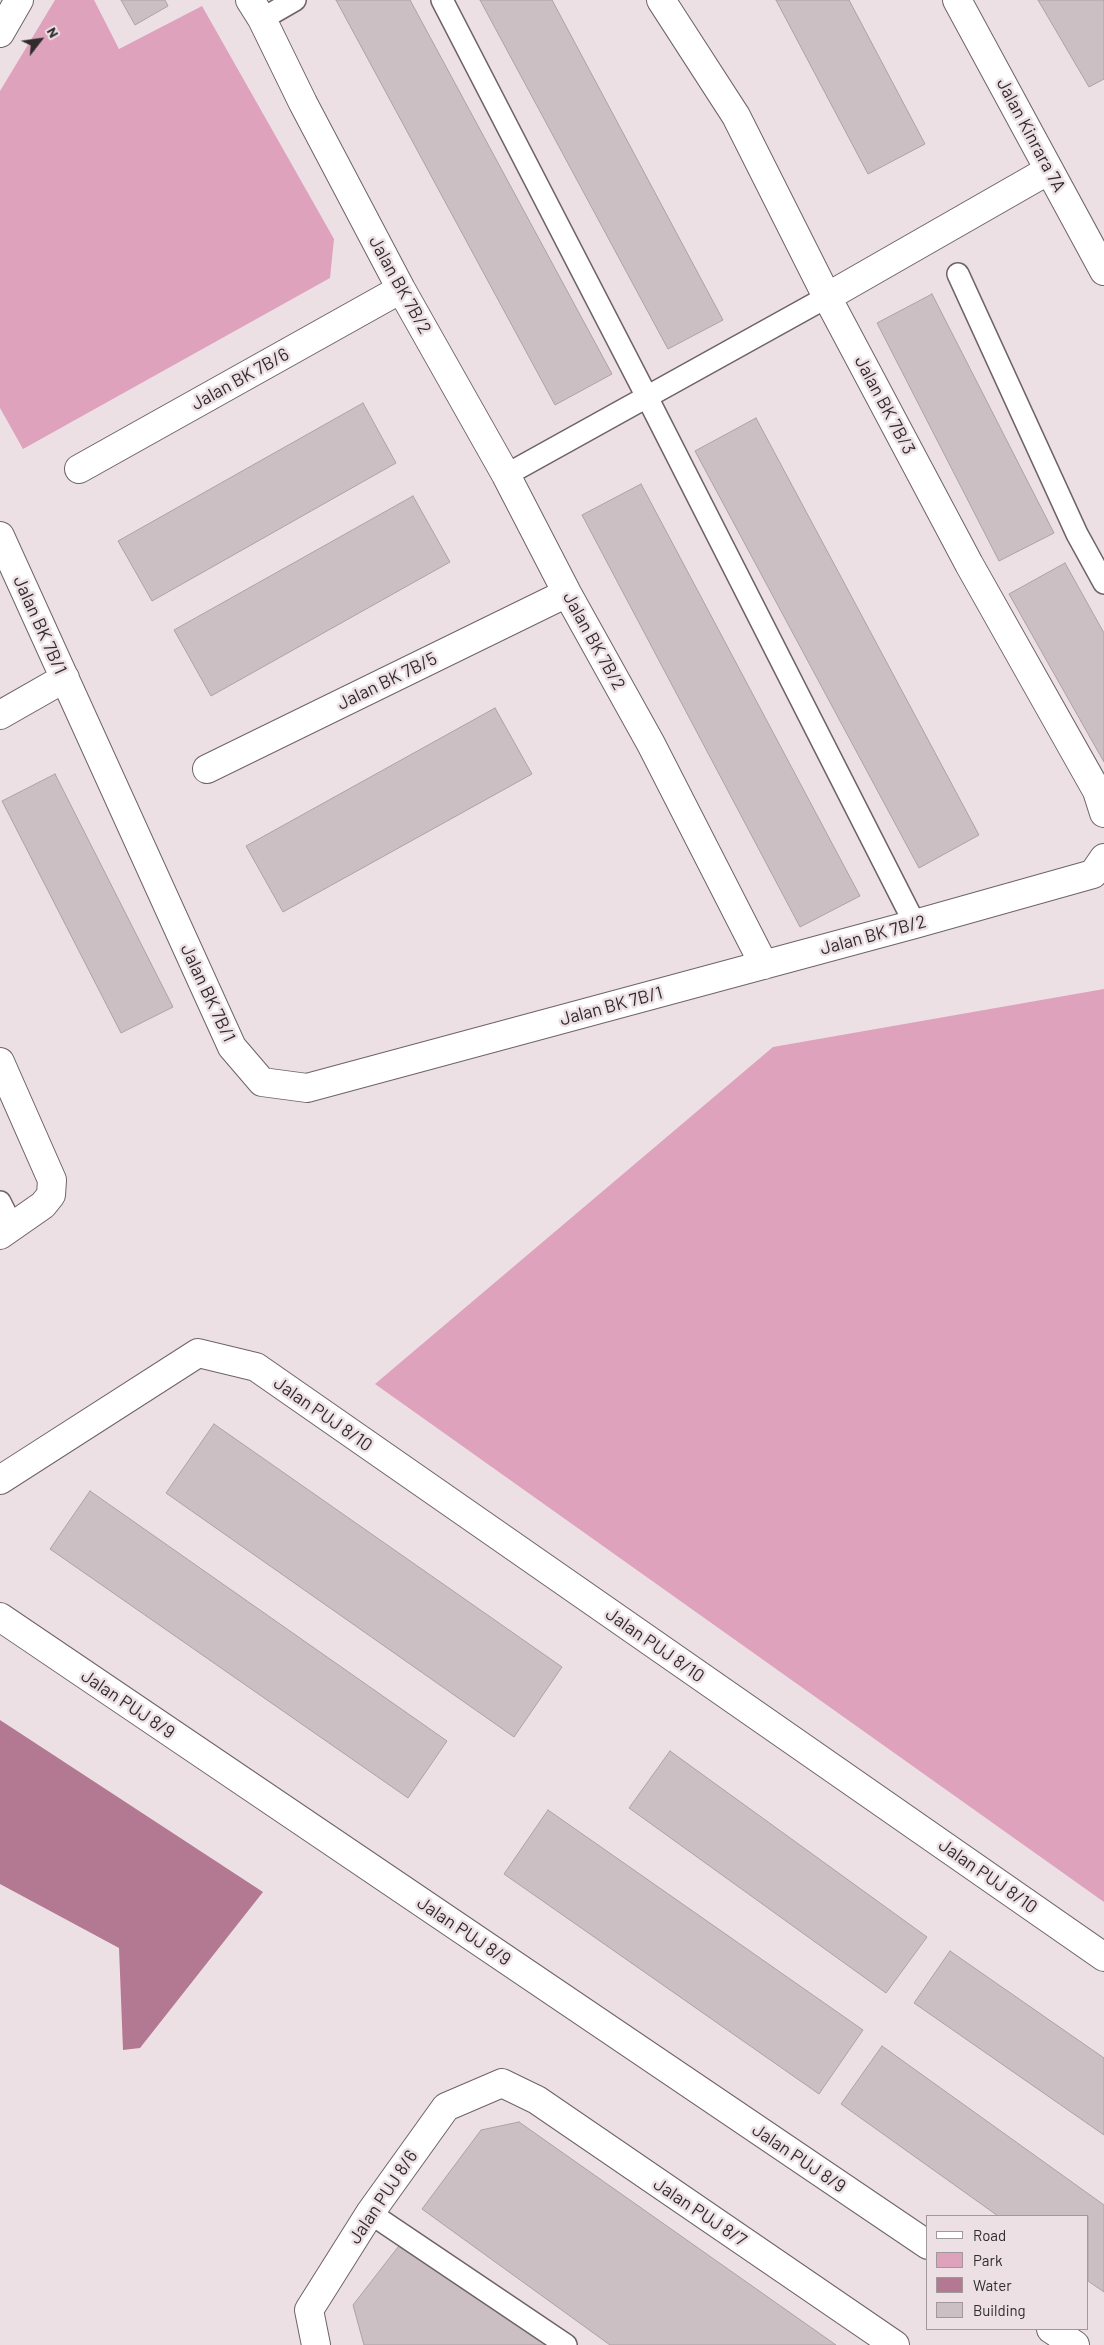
<!DOCTYPE html>
<style>
body{margin:0}
#map{position:relative;width:1104px;height:2345px;overflow:hidden;background:#ede0e5;font-family:Barlow,sans-serif}
canvas{display:block}
.legend{position:absolute;left:926px;top:2215px;width:162px;height:115px;box-sizing:border-box;background:#ede0e5;border:1px solid #a1989b;margin:0;padding:6px 9px;list-style:none;font-size:15px;color:#302b2d}
.legend li{display:flex;align-items:center;gap:10px;height:25px}
.legend b{width:25px;border:1px solid #a1989b}
.north{position:absolute;left:15px;top:15px;width:50px;height:50px;-webkit-text-stroke:4px #ede0e5;paint-order:stroke;rotate:60deg;font-size:14px;font-weight:700;line-height:20px;text-align:center;color:#302b2d}
.north::after{content:'';display:block;margin:auto;width:18px;height:22px;background:#302b2d;clip-path:polygon(50% 0,100% 100%,50% 72%,0 100%)}
</style>
<div id="map">
<canvas width="1104" height="2345"></canvas>
<ul class="legend">
<li><b style="height:6px;background:#fff"></b>Road</li>
<li><b style="height:14px;background:#dea2bc"></b>Park</li>
<li><b style="height:14px;background:#b37892"></b>Water</li>
<li><b style="height:14px;background:#ccbfc4"></b>Building</li>
</ul>
<div class="north">N</div>
</div>
<script>
const ctx = document.querySelector('canvas').getContext('2d');
ctx.lineJoin = 'round';
function paint(path, color) { ctx.fillStyle = color; ctx.fill(path, 'evenodd'); }
const shape = rows => new Path2D(rows.map(r => 'M' + r).join(''));
function trace(path, color, width, dash) { ctx.strokeStyle = color; ctx.lineWidth = width; ctx.lineCap = dash ? 'butt' : 'round'; ctx.setLineDash(dash || []); ctx.stroke(path); }
function label(font, color, halo, rows, align = 'center') {
  ctx.font = font + ' Barlow,sans-serif'; ctx.lineWidth = 5; ctx.setLineDash([]); ctx.textBaseline = 'middle'; ctx.strokeStyle = halo; ctx.fillStyle = color; for (const [text, x, y, turn = 0] of rows) {
    ctx.save(); ctx.translate(x, y); ctx.rotate((+turn || 0) * Math.PI / 180); ctx.textAlign = isNaN(turn) ? turn : align; if (halo) ctx.strokeText(text, 0, 0); ctx.fillText(text, 0, 0); ctx.restore();
  }
}
const green = shape([
 [55,0,94,0,119,49,202,6,334,239,330,278,23,449,0,408,0,91],
 [1104,989,1104,1902,375,1384,773,1047]
]);
const water = shape([
 [0,1720,263,1892,140,2048,123,2050,119,1948,0,1884]
]);
const building = shape([
 [121,0,165,0,168,6,135,25,121,0],
 [336,0,410,0,612,374,555,405,336,0],
 [480,0,552,0,723,320,668,349,480,0],
 [776,0,849,0,925,144,868,174,776,0],
 [1038,0,1104,0,1104,79,1089,87,1038,0],
 [932,294,1054,533,999,561,877,323,932,294],
 [363,403,396,463,152,601,118,541,363,403],
 [756,418,979,835,919,868,695,451,756,418],
 [641,484,860,896,800,927,582,515,641,484],
 [413,496,450,562,211,696,174,630,413,496],
 [1065,563,1104,633,1104,762,1009,594,1065,563],
 [495,708,532,774,283,912,246,846,495,708],
 [55,774,173,1007,121,1033,2,801,55,774],
 [214,1424,562,1667,514,1737,166,1493,214,1424],
 [90,1491,447,1741,408,1798,50,1549,90,1491],
 [670,1751,927,1937,886,1993,629,1808,670,1751],
 [548,1810,863,2030,819,2094,504,1874,548,1810],
 [950,1951,1104,2058,1104,2135,914,2003,950,1951],
 [882,2046,1104,2205,1104,2292,1088,2281,1088,2216,998,2216,841,2104,882,2046],
 [519,2122,836,2345,610,2345,422,2209,481,2130,519,2122],
 [405,2238,561,2345,364,2345,353,2305,405,2238]
]);
const lane = shape([
 [442,0,647,397,915,924],
 [262,19,295,0],
 [958,274,1077,534,1104,583],
 [506,475,827,297],
 [0,1202,12,1226],
 [370,2213,566,2345]
]);
const street = shape([
 [250,0,262,19,303,103,401,289,506,475,567,593,651,744,764,965],
 [661,0,736,116,827,297,969,564,1097,791,1104,813],
 [957,0,1104,271],
 [0,33,19,0],
 [827,297,1049,170],
 [79,469,401,289],
 [0,536,232,1047,262,1082,307,1088,915,924,1093,874,1104,858],
 [0,715,65,678],
 [207,769,567,593],
 [0,1062,52,1180,51,1195,43,1205,0,1235],
 [0,1480,198,1353,256,1367,1104,1957],
 [0,1617,928,2245],
 [1051,2329,1075,2345],
 [316,2345,309,2310,370,2213,446,2107,502,2083,537,2100,895,2345]
]);
const streetNames = [
 ["Jalan Kinrara 7A",1031,135,62],
 ["Jalan BK 7B/2",400,285,61],
 ["Jalan BK 7B/6",240,379,-29],
 ["Jalan BK 7B/3",885,405,62],
 ["Jalan BK 7B/1",40,625,66],
 ["Jalan BK 7B/2",594,641,61],
 ["Jalan BK 7B/5",387,681,-26],
 ["Jalan BK 7B/2",873,935,-15],
 ["Jalan BK 7B/1",208,993,65],
 ["Jalan BK 7B/1",611,1006,-15],
 ["Jalan PUJ 8/10",323,1414,35],
 ["Jalan PUJ 8/10",655,1645,35],
 ["Jalan PUJ 8/9",128,1704,34],
 ["Jalan PUJ 8/10",988,1876,35],
 ["Jalan PUJ 8/9",464,1931,34],
 ["Jalan PUJ 8/9",799,2158,34],
 ["Jalan PUJ 8/6",383,2197,-56],
 ["Jalan PUJ 8/7",700,2212,34]
];
paint(green, '#dea2bc');
paint(water, '#b37892');
paint(building, '#ccbfc4');
trace(building, '#ada1a6', 1);
trace(lane, '#6e6368', 24);
trace(street, '#6e6368', 30);
trace(lane, '#fff', 21);
trace(street, '#fff', 28);
label('18px', '#302b2d', '#ede0e5', streetNames);
</script>
